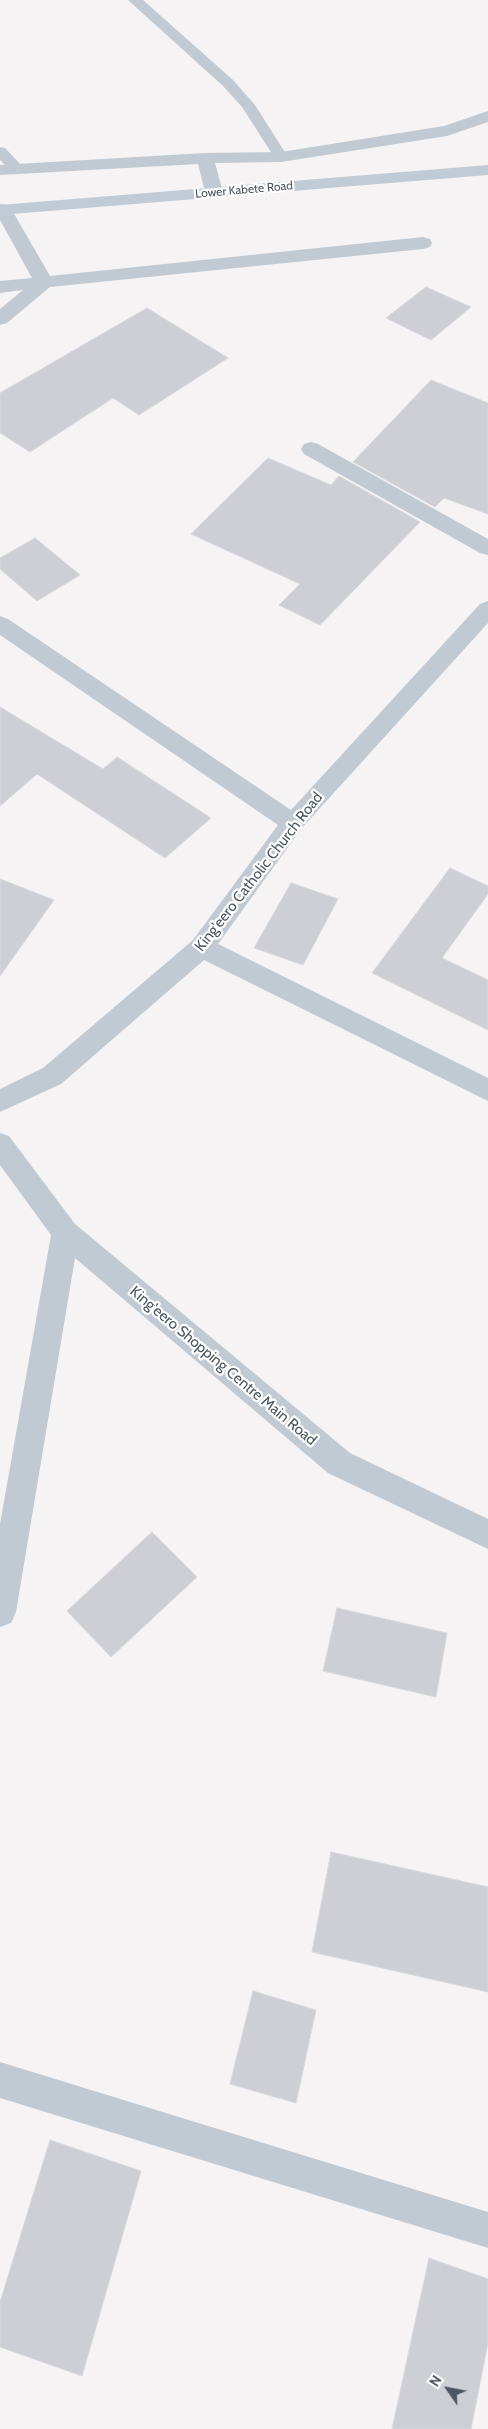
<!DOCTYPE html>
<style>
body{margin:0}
#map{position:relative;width:488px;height:2429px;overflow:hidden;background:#f5f3f3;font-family:Cabin,sans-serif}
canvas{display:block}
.north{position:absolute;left:423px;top:2364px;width:50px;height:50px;-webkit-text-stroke:4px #fff;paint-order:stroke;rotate:303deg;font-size:14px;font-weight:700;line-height:20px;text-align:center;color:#4a5661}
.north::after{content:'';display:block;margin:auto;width:18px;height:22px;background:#4a5661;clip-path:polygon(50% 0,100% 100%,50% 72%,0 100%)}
</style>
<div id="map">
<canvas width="488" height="2429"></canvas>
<div class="north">N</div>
</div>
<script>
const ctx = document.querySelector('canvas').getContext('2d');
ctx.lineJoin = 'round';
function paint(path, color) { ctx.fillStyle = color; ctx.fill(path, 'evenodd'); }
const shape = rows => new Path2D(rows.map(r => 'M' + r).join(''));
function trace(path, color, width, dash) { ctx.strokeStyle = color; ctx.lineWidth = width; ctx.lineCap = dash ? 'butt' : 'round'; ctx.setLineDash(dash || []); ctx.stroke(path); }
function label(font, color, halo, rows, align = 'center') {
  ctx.font = font + ' Cabin,sans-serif'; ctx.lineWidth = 4.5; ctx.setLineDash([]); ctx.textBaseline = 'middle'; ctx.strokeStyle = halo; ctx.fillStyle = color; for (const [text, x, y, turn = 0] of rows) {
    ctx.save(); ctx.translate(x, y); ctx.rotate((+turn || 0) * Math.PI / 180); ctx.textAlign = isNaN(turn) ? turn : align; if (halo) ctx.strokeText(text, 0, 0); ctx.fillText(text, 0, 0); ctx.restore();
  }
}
const building = shape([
 [426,287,471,307,431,340,386,318,426,287],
 [147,308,228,358,139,415,113,398,30,452,0,433,0,393,147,308],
 [431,380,488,403,488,514,444,498,435,507,353,462,431,380],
 [268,458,331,485,339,476,420,522,320,625,279,605,300,584,191,534,268,458],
 [35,538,80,575,37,601,0,569,0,558,35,538],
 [0,707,103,769,117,757,211,818,165,858,37,774,0,806,0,707],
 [450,868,488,886,488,894,442,958,488,980,488,1030,372,973,450,868],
 [0,879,54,900,0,976,0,879],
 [291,883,338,899,303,965,254,948,291,883],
 [152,1532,197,1577,111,1657,67,1611,152,1532],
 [337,1608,447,1633,436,1697,323,1671,337,1608],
 [331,1852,488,1887,488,1992,312,1952,331,1852],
 [253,1991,316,2010,296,2103,230,2084,253,1991],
 [50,2140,141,2171,82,2376,0,2347,0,2302,50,2140],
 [429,2258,488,2279,488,2343,471,2429,392,2429,429,2258]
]);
const service = shape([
 [128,0,143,0,233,80,255,105,288,157,286,160,276,160,242,107,223,86,128,0],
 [0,147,5,148,22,166,24,169,22,172,12,172,0,160,0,147]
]);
const minor = shape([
 [488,111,488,122,447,136,281,162,215,163,223,192,220,196,214,197,208,196,205,192,198,164,0,175,0,165,205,153,281,152,444,126,488,111],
 [0,204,9,205,50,276,423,237,430,239,432,243,430,247,423,249,50,287,7,323,0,325,0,309,23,290,0,293,0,281,32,278,0,220,0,204],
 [311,442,318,444,488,539,488,555,480,553,304,454,301,449,304,444,311,442],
 [488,601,488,623,301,829,218,944,488,1078,488,1101,204,960,61,1084,0,1112,0,1089,43,1068,193,940,278,825,0,635,0,616,8,619,291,810,480,604,488,601],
 [0,1133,9,1136,75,1224,350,1453,488,1519,488,1549,328,1473,75,1258,16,1612,11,1623,0,1627,0,1524,51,1235,0,1165,0,1133],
 [0,2062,488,2212,488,2248,0,2098,0,2062]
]);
const secondary = shape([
 [488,165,488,175,0,215,0,205,488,165]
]);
const farStreetnames = [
 ["Lower Kabete Road",244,190,-5]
];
const streetNames = [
 ["King'eero Catholic Church Road",259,872,-52],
 ["King'eero Shopping Centre Main Road",223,1366,40]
];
paint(building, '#cdcfd5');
trace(building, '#d7d9de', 1);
paint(service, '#c1cad2');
paint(minor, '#c1cad2');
paint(secondary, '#c1cbd6');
label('12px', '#4a5661', '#fff', farStreetnames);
label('15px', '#4a5661', '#fff', streetNames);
</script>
